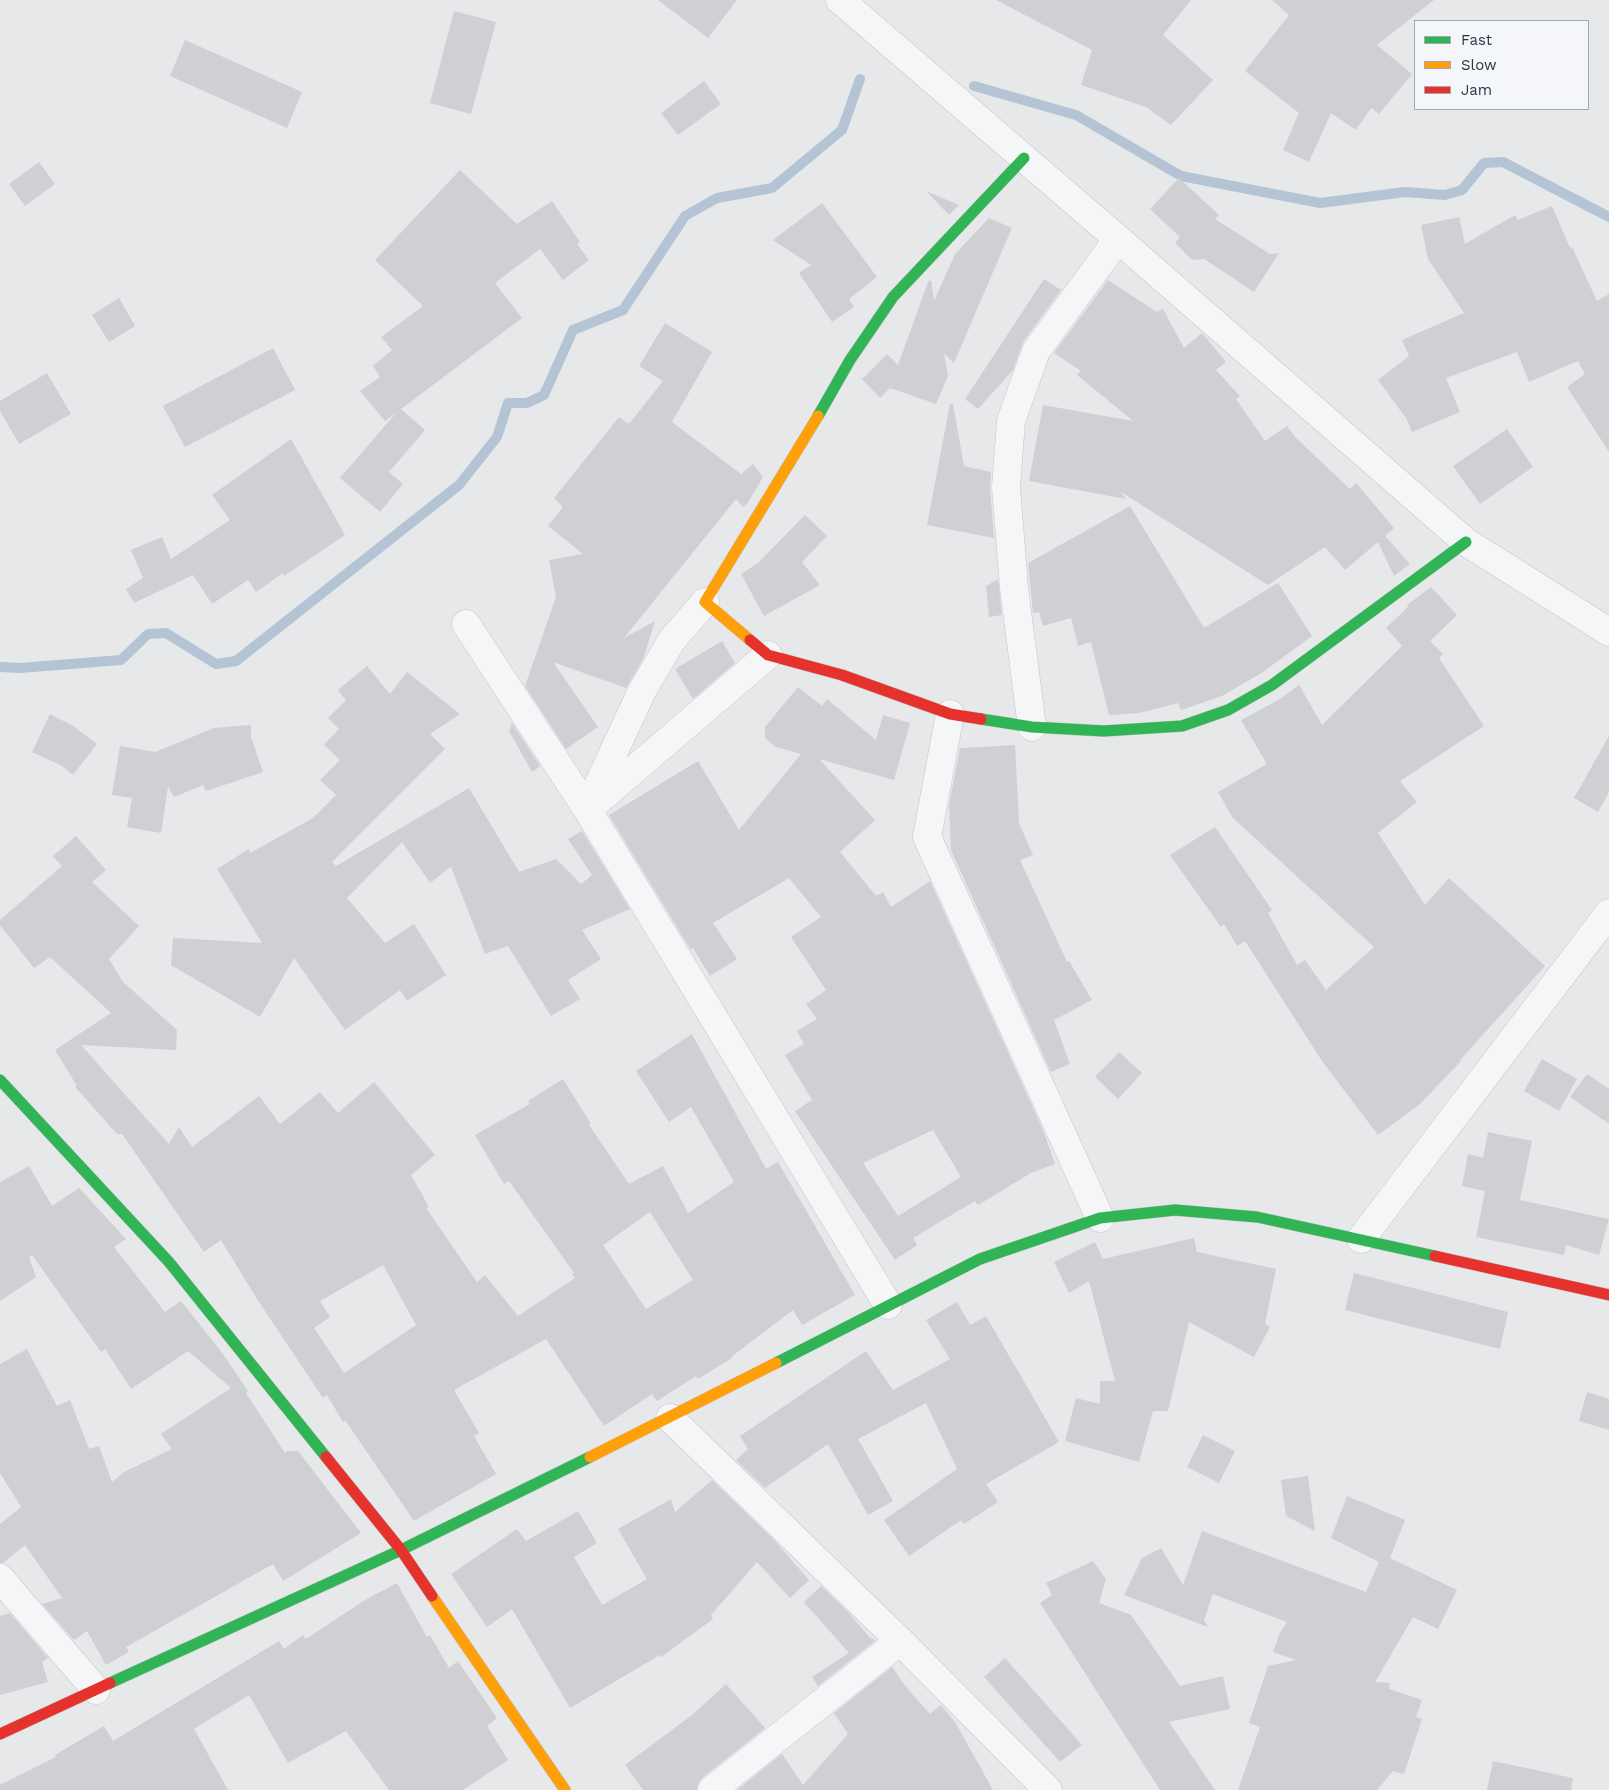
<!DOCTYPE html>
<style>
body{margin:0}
#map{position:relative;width:1609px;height:1790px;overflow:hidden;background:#e6e8ea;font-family:"Work Sans",sans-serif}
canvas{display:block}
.legend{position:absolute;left:1414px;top:20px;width:175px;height:90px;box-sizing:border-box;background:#f4f6f9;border:1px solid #a4a8b1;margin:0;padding:6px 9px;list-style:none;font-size:15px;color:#2b3445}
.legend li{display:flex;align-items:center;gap:10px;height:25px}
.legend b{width:25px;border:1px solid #a4a8b1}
</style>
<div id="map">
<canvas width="1609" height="1790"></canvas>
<ul class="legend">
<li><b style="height:6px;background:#30b455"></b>Fast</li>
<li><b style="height:6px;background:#ff9f0a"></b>Slow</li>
<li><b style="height:6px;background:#e5322d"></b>Jam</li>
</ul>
</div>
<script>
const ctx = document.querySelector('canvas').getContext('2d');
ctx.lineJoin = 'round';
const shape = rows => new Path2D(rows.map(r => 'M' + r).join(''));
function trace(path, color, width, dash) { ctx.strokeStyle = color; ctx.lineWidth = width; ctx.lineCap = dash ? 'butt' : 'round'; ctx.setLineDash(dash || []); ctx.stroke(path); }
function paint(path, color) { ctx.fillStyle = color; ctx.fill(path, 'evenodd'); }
const stream = shape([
 [974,86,1076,115,1181,176,1320,203,1405,192,1445,195,1462,190,1484,163,1503,162,1609,217],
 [0,667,20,668,121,660,148,634,166,633,216,664,236,661,459,485,497,437,508,403,527,403,544,395,573,330,623,310,685,216,717,198,772,188,842,130,860,79]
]);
const building = shape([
 [658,0,737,0,708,38],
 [996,0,1191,0,1163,35,1213,80,1171,125,1146,107,1081,85,1092,50],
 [1272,0,1434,0,1377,45,1412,74,1379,114,1371,108,1356,130,1331,113,1309,162,1283,150,1299,113,1245,71,1289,15],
 [454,11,496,22,471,114,430,103],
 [185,40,302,92,287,128,170,76],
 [704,81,721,104,678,135,661,113],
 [39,162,55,184,25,206,9,184],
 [460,170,517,224,552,201,580,242,577,244,589,260,563,280,540,249,495,283,522,318,401,409,425,430,389,472,403,484,380,512,340,478,396,413,385,421,360,391,380,377,373,366,392,350,381,337,423,306,375,260],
 [1179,178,1219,215,1215,219,1270,254,1279,253,1254,292,1204,259,1192,260,1175,243,1180,237,1150,209],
 [926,191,959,205,949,215],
 [822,203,877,277,849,299,854,307,832,322,799,273,811,265,773,240],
 [1552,206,1570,248,1572,247,1597,301,1609,294,1609,452,1567,387,1585,374,1578,361,1529,382,1517,352,1446,378,1460,412,1412,432,1406,418,1378,380,1409,356,1402,340,1464,313,1428,259,1421,225,1459,217,1465,244,1515,215,1518,220],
 [989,218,1012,228,954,363,944,353,948,376,936,404,890,388,880,398,862,379,887,354,898,365,928,282,931,280,934,301,955,254],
 [1044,279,1061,290,1023,342,1013,370,978,409,965,399],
 [1108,280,1157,312,1163,309,1184,348,1202,333,1226,362,1216,370,1240,396,1236,399,1265,441,1287,426,1295,437,1350,489,1356,483,1394,528,1385,536,1410,564,1394,576,1378,542,1345,570,1325,547,1268,585,1121,492,1126,499,1029,481,1043,405,1133,421,1077,375,1081,371,1054,353],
 [119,298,135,326,109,342,92,315],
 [665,323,712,352,672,422,741,474,753,464,763,477,747,504,743,507,736,499,624,638,655,621,643,659,626,688,553,662,598,727,566,749,525,686,556,597,549,560,583,554,548,526,563,507,554,498,619,417,629,424,663,381,639,366],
 [273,348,295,390,185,447,163,406],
 [47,373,71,414,19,444,0,411,0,401],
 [950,404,953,404,964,466,991,472,990,488,994,538,927,525],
 [1507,429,1533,467,1480,504,1453,466],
 [291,439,345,535,284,576,283,573,256,592,248,580,212,604,193,575,134,603,126,589,143,578,131,550,162,537,171,559,230,520,212,495],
 [1130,506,1204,628,1278,583,1312,636,1263,672,1222,696,1181,710,1178,703,1139,713,1109,715,1091,642,1078,646,1071,618,1043,626,1039,612,1033,613,1028,563],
 [805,515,827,536,802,562,820,585,764,616,741,574,758,563],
 [998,579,1002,615,989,617,986,586],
 [1431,587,1457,615,1430,641,1443,654,1439,658,1484,726,1400,781,1417,802,1378,833,1425,905,1449,878,1545,966,1460,1060,1461,1061,1420,1104,1378,1135,1322,1061,1245,941,1237,946,1224,924,1221,927,1170,855,1215,827,1272,910,1268,913,1297,965,1305,960,1326,990,1374,947,1233,818,1218,792,1267,764,1241,720,1280,699,1299,685,1322,725,1402,646,1386,628,1408,607,1407,605],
 [722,641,735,663,693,699,675,669],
 [367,666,390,694,407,672,460,714,430,734,445,749,332,862,336,866,469,788,519,872,556,859,581,884,592,875,568,839,582,831,630,909,582,930,601,959,568,980,580,999,551,1016,508,946,485,954,451,867,430,883,402,842,347,898,385,943,414,924,446,975,407,1001,400,990,345,1030,294,958,260,1017,171,965,173,938,262,943,217,869,249,849,250,853,313,818,336,795,320,780,340,760,324,745,339,729,328,718,346,700,338,690],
 [798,687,822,706,827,699,876,740,883,715,910,723,894,780,819,759,875,820,840,852,876,896,883,892,891,907,930,881,1043,1130,1055,1164,1031,1173,978,1205,975,1201,913,1238,917,1245,895,1260,795,1111,812,1100,785,1055,804,1044,797,1031,817,1019,806,1004,826,990,791,937,821,917,789,878,713,923,737,959,710,976,693,948,691,950,609,815,698,761,739,830,801,754,776,747,765,738,765,727],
 [933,1130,961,1177,898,1216,863,1163],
 [50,714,73,726,97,744,73,775,62,766,32,752],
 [512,723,540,766,532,772,509,731],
 [251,725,251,737,263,772,206,791,203,785,174,797,168,787,161,833,127,827,132,798,112,795,120,746,155,752,214,728],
 [1609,736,1609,792,1598,812,1574,798],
 [1015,745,1019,823,1033,855,1020,860,1067,962,1069,961,1092,1000,1054,1020,1070,1064,1051,1072,951,850,949,805,960,748],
 [76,836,106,870,92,882,139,926,109,959,123,982,177,1030,176,1050,81,1045,169,1144,179,1127,192,1147,259,1096,280,1124,320,1092,338,1113,374,1082,435,1155,411,1175,429,1207,426,1208,477,1282,485,1275,518,1316,575,1278,572,1274,574,1273,509,1181,504,1184,475,1135,530,1104,528,1101,563,1079,591,1124,589,1125,629,1184,663,1166,688,1213,734,1182,691,1107,669,1122,636,1071,692,1034,766,1169,778,1162,855,1295,802,1325,793,1310,731,1357,732,1358,698,1379,696,1376,657,1401,652,1394,604,1426,546,1339,454,1390,479,1433,474,1436,496,1474,414,1521,345,1420,343,1422,327,1395,323,1398,257,1299,221,1240,204,1252,122,1134,117,1134,75,1087,77,1086,55,1050,111,1013,50,957,34,968,0,925,0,920,62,866,53,856],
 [650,1212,693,1280,646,1309,603,1245],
 [383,1265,416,1325,344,1373,314,1328,330,1317,320,1301],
 [1119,1052,1142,1073,1118,1099,1095,1077],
 [1542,1059,1577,1079,1559,1111,1524,1091],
 [1587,1074,1609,1089,1609,1124,1570,1097],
 [1488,1132,1532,1141,1520,1200,1609,1219,1599,1255,1566,1245,1564,1255,1476,1237,1485,1191,1462,1186,1468,1154,1483,1158],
 [29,1166,52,1206,79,1188,126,1239,114,1247,165,1312,181,1301,223,1354,248,1391,246,1393,285,1453,287,1451,298,1451,361,1533,283,1581,273,1564,126,1647,129,1652,106,1665,87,1631,74,1640,42,1604,62,1598,25,1545,3,1563,0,1563,0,1524,21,1507,0,1473,0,1364,27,1349,57,1406,70,1400,89,1449,99,1446,112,1482,124,1472,172,1449,161,1434,231,1388,188,1351,131,1389,105,1349,101,1352,32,1255,29,1257,36,1277,0,1301,0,1182],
 [1194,1238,1197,1252,1276,1269,1265,1324,1270,1327,1254,1357,1189,1322,1168,1411,1153,1411,1139,1462,1065,1441,1076,1398,1100,1404,1100,1381,1115,1381,1089,1281,1069,1293,1054,1262,1095,1242,1103,1259],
 [1354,1273,1508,1312,1500,1349,1345,1310],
 [957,1302,970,1325,986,1316,1059,1442,986,1484,998,1502,964,1524,961,1520,909,1556,884,1520,957,1469,926,1403,858,1439,893,1501,868,1515,828,1444,765,1488,736,1460,748,1449,740,1436,866,1351,893,1390,950,1359,926,1320],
 [1587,1392,1609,1399,1609,1430,1579,1421],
 [1203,1435,1235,1451,1219,1483,1187,1467],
 [1308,1476,1315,1531,1286,1516,1281,1480],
 [712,1480,773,1539,809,1580,790,1598,757,1562,711,1615,713,1619,661,1657,660,1655,570,1708,512,1609,487,1627,451,1574,517,1529,526,1541,578,1511,597,1543,574,1557,602,1605,647,1579,618,1529,671,1499,675,1512],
 [1347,1496,1405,1520,1390,1558,1457,1590,1438,1629,1413,1617,1375,1682,1390,1683,1389,1689,1422,1700,1416,1717,1422,1719,1404,1774,1393,1771,1377,1790,1238,1790,1260,1727,1249,1723,1268,1666,1296,1660,1273,1652,1279,1635,1287,1622,1213,1594,1204,1620,1208,1627,1124,1595,1142,1558,1161,1548,1183,1585,1202,1531,1366,1592,1379,1562,1331,1538],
 [1093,1561,1106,1579,1099,1603,1131,1615,1180,1686,1223,1676,1230,1709,1169,1722,1215,1790,1160,1790,1040,1603,1052,1595,1046,1583],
 [397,1583,427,1637,430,1635,449,1668,458,1661,497,1718,487,1726,508,1760,463,1790,389,1790,346,1731,288,1763,249,1695,194,1729,228,1790,0,1790,0,1785,56,1757,55,1755,104,1726,113,1741,279,1641,284,1649,303,1635,306,1639,365,1600],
 [821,1586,848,1612,871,1639,873,1638,875,1641,818,1686,812,1677,849,1653,804,1602],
 [10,1613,48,1658,42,1662,48,1682,0,1695,0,1616],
 [1005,1658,1082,1745,1060,1762,984,1677],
 [892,1667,906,1687,930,1714,941,1705,955,1722,993,1790,737,1790,782,1754,803,1785,848,1734,834,1713],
 [726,1684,765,1728,702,1778,698,1784,697,1790,643,1790,625,1765,692,1715],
 [1493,1761,1573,1778,1571,1790,1487,1790]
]);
const street = shape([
 [840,0,1118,239,1466,542,1609,632],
 [466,624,587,809,888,1305],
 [950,714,927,837,1100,1218],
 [1032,727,1014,588,1006,487,1011,421,1036,351,1118,239],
 [594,804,768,655],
 [587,809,642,691,672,640,705,602],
 [1361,1239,1609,913],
 [670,1418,900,1641,1048,1790],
 [0,1578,96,1690],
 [712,1790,900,1641]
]);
const fast = shape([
 [818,416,850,360,893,297,1024,158],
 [981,719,1032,727,1104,731,1182,726,1228,710,1272,685,1466,542],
 [0,1080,169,1262,326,1457],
 [776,1363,980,1259,1100,1218,1175,1210,1257,1217,1435,1256],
 [110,1683,401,1550,590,1457]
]);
const slow = shape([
 [750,640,705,602,818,416],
 [590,1457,776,1363],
 [432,1596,565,1790]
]);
const jam = shape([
 [750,640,768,655,842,675,950,714,981,719],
 [1435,1256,1609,1295],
 [326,1457,401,1550,432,1596],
 [0,1734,110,1683]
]);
trace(stream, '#b4c4d5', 10);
paint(building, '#ced0d3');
trace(street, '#c4c6c8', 29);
trace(fast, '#c4c6c8', 12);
trace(slow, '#c4c6c8', 12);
trace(jam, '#c4c6c8', 12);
trace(street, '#f5f6f7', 28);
trace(fast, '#30b455', 11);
trace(slow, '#ff9f0a', 11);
trace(jam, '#e5322d', 11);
</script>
